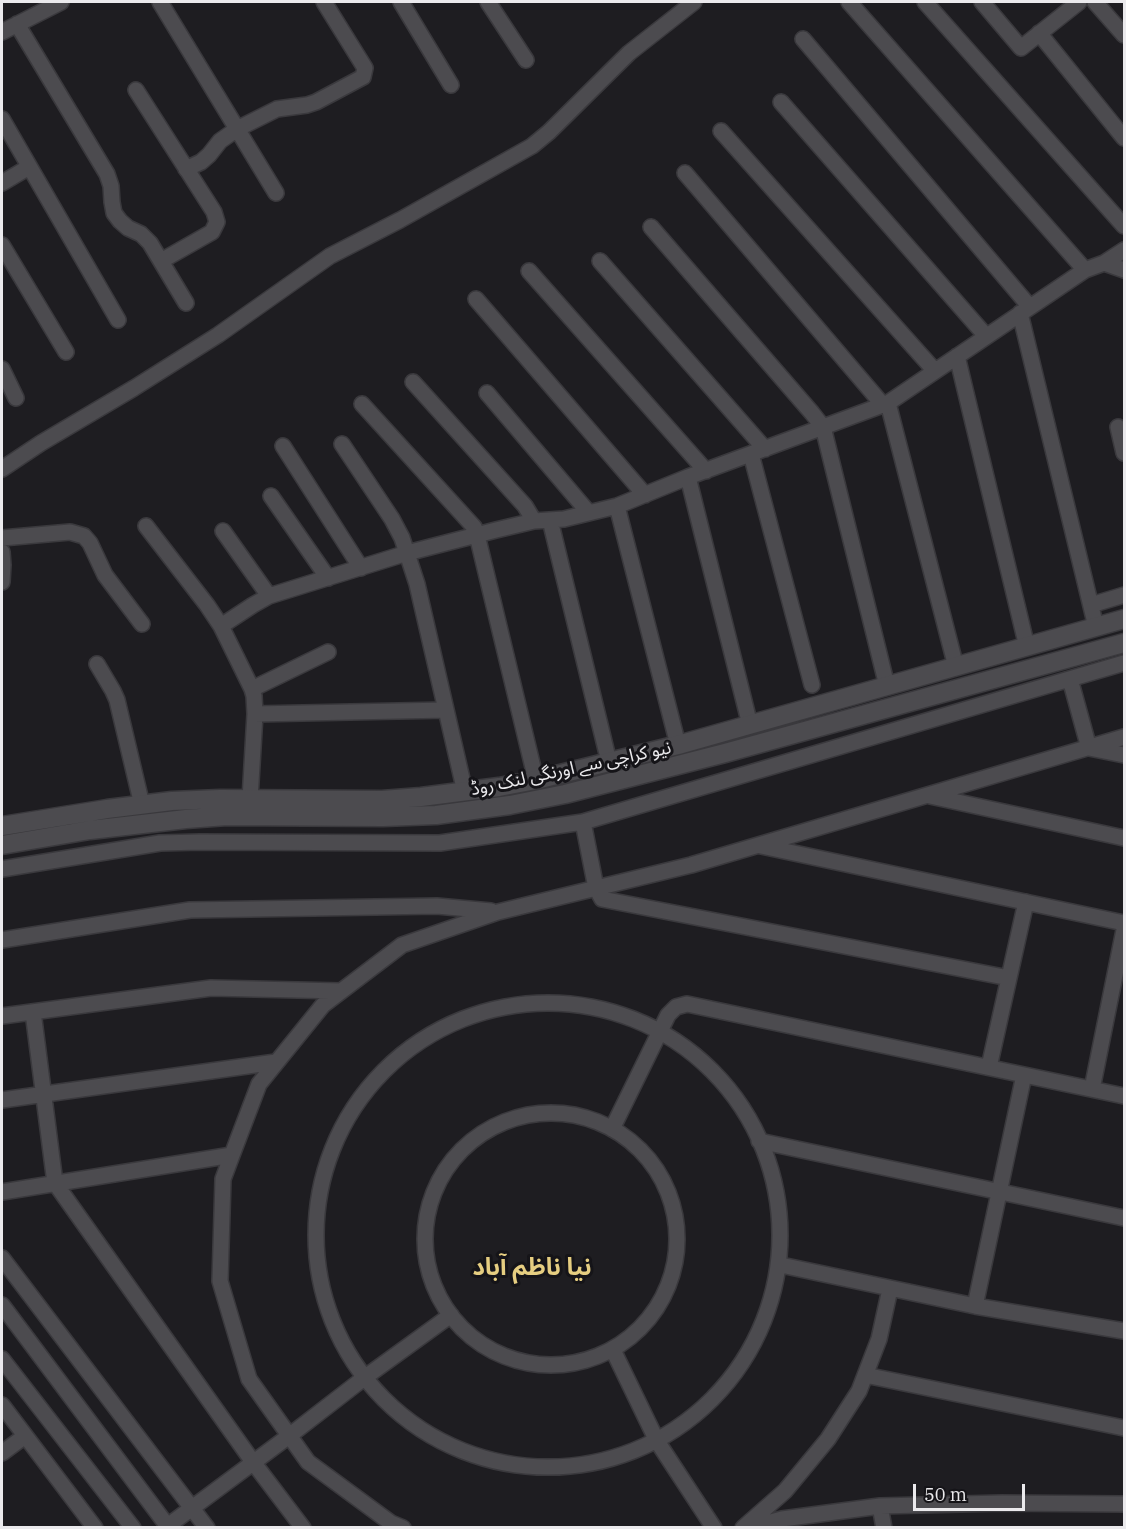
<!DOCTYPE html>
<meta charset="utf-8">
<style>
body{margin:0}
#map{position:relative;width:1126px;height:1529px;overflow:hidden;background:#1e1d21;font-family:"IBM Plex Serif",serif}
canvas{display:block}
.frame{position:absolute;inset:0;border:3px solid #ebeaed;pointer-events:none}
.scale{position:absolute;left:913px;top:1484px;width:112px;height:27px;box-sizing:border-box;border:3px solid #ebeaed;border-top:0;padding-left:8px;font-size:18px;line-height:21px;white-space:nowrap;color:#ebeaed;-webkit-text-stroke:4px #151418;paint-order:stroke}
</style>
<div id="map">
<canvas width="1126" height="1529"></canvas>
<div class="frame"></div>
<div class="scale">50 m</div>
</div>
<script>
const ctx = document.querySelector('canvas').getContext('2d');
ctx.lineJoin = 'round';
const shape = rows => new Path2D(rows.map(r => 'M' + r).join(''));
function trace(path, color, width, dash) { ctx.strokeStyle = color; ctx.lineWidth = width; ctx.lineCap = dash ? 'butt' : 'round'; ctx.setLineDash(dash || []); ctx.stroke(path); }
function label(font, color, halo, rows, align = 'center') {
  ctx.font = font + ' "IBM Plex Serif","Noto Sans Arabic",serif'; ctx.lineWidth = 6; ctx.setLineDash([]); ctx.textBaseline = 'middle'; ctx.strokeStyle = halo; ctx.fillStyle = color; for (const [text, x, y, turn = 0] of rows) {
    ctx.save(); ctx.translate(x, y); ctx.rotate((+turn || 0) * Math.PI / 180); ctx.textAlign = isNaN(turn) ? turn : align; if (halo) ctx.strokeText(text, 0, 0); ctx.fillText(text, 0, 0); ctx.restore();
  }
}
const minor = shape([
 [160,2,276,193],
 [401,2,451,85],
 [488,2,526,60],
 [849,2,1085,270],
 [925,2,1124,226],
 [982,2,1021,48,1079,2],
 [1095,2,1124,35],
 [17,24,107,174,111,186,112,202,114,213,120,221,128,228,141,234,150,243,186,303],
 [2,32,61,2],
 [1039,33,1124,138],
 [803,39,1030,307],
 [136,90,214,212,217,222,212,232,161,261],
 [781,102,986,336],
 [2,119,118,320],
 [721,131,935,371],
 [186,169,201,162,209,155,220,141,237,129,277,109,307,105,316,102,363,77,365,68,324,2],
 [685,173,883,405],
 [2,183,29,167],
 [651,227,812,413,823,427,887,686],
 [2,245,66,352],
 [600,261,765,449],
 [1104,263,1124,270],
 [529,271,706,471],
 [476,299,645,495],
 [1020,313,1096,627],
 [957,356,1027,647],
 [2,369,16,398],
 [413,382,525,506,534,521],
 [487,393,589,513],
 [888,403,956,667],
 [362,404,474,527,477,535,536,780],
 [1118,427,1124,453],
 [342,444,392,519,402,538,417,584,465,792],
 [283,446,361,568],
 [751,454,812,685],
 [2,469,41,443,134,388,218,335,330,256,400,220,532,146,549,132,629,53,694,2],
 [688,477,750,725],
 [271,496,328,578],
 [617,506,678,745],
 [550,520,609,762],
 [146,526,207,605,221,626,252,689,254,696,255,714,250,799],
 [223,531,269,596],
 [2,538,70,532,84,536,90,543,105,575,142,624],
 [2,552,3,565,2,582],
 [1091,605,1124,595],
 [221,626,253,605,269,596,407,553,496,530,534,521,564,519,617,506,688,477,888,403,1085,270,1104,263,1124,250],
 [97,664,113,691,117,700,142,805],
 [1070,679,1089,748,1124,755],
 [252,689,328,652],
 [255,714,446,710],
 [930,796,1124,838],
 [583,822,596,888,602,899,1009,978],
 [761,846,1124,923],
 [2,869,160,843,200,842,440,843,583,822,1124,663],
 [2,940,190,910,437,906,491,911],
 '316 1235a232 232 0 1 1 464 0a232 232 0 1 1-464 0Z',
 [33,1012,55,1183,253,1462,303,1528],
 [2,1016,211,988,341,991],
 [989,1067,1026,902],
 [1092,1089,1124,930],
 [2,1100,276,1062],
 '425 1239a126 126 0 1 1 252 0a126 126 0 1 1-252 0Z',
 [612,1129,668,1015,676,1007,687,1004,1124,1096],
 [759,1141,1124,1218],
 [2,1192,232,1155],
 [2,1258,207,1528],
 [781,1265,975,1306,1124,1331],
 [2,1305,169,1528],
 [975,1306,1024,1075],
 [613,1350,657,1441,714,1528],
 [2,1359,133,1528],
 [865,1375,1124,1428],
 [2,1405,95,1528],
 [2,1453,25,1436],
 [880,1506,884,1528],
 [165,1528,289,1436,364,1378,451,1315],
 [403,1528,391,1523,308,1462,249,1379,220,1281,223,1179,232,1155,259,1084,323,1005,402,945,498,912,691,865,1124,737],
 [743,1528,785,1491,828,1439,859,1391,879,1339,890,1289],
 [749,1528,782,1519,880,1506,1002,1503,1124,1504]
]);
const tertiary = shape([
 [2,826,107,809,172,801,220,799,382,800,421,797,499,787,536,780,678,745,1124,619],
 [2,845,90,830,186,819,227,816,383,817,436,815,510,805,565,794,725,753,1124,643]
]);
const streetNames = [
 ["نیو کراچی سے اورنگی لنک روڈ",571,769,-12]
];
const districtNames = [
 ["نیا ناظم آباد",532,1268]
];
trace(minor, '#3a393d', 18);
trace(tertiary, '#3a393d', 21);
trace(minor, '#4c4b4f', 15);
trace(tertiary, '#4c4b4f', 18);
label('18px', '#ebeaed', '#151418', streetNames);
label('bold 24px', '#e6ce81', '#151418', districtNames);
</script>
